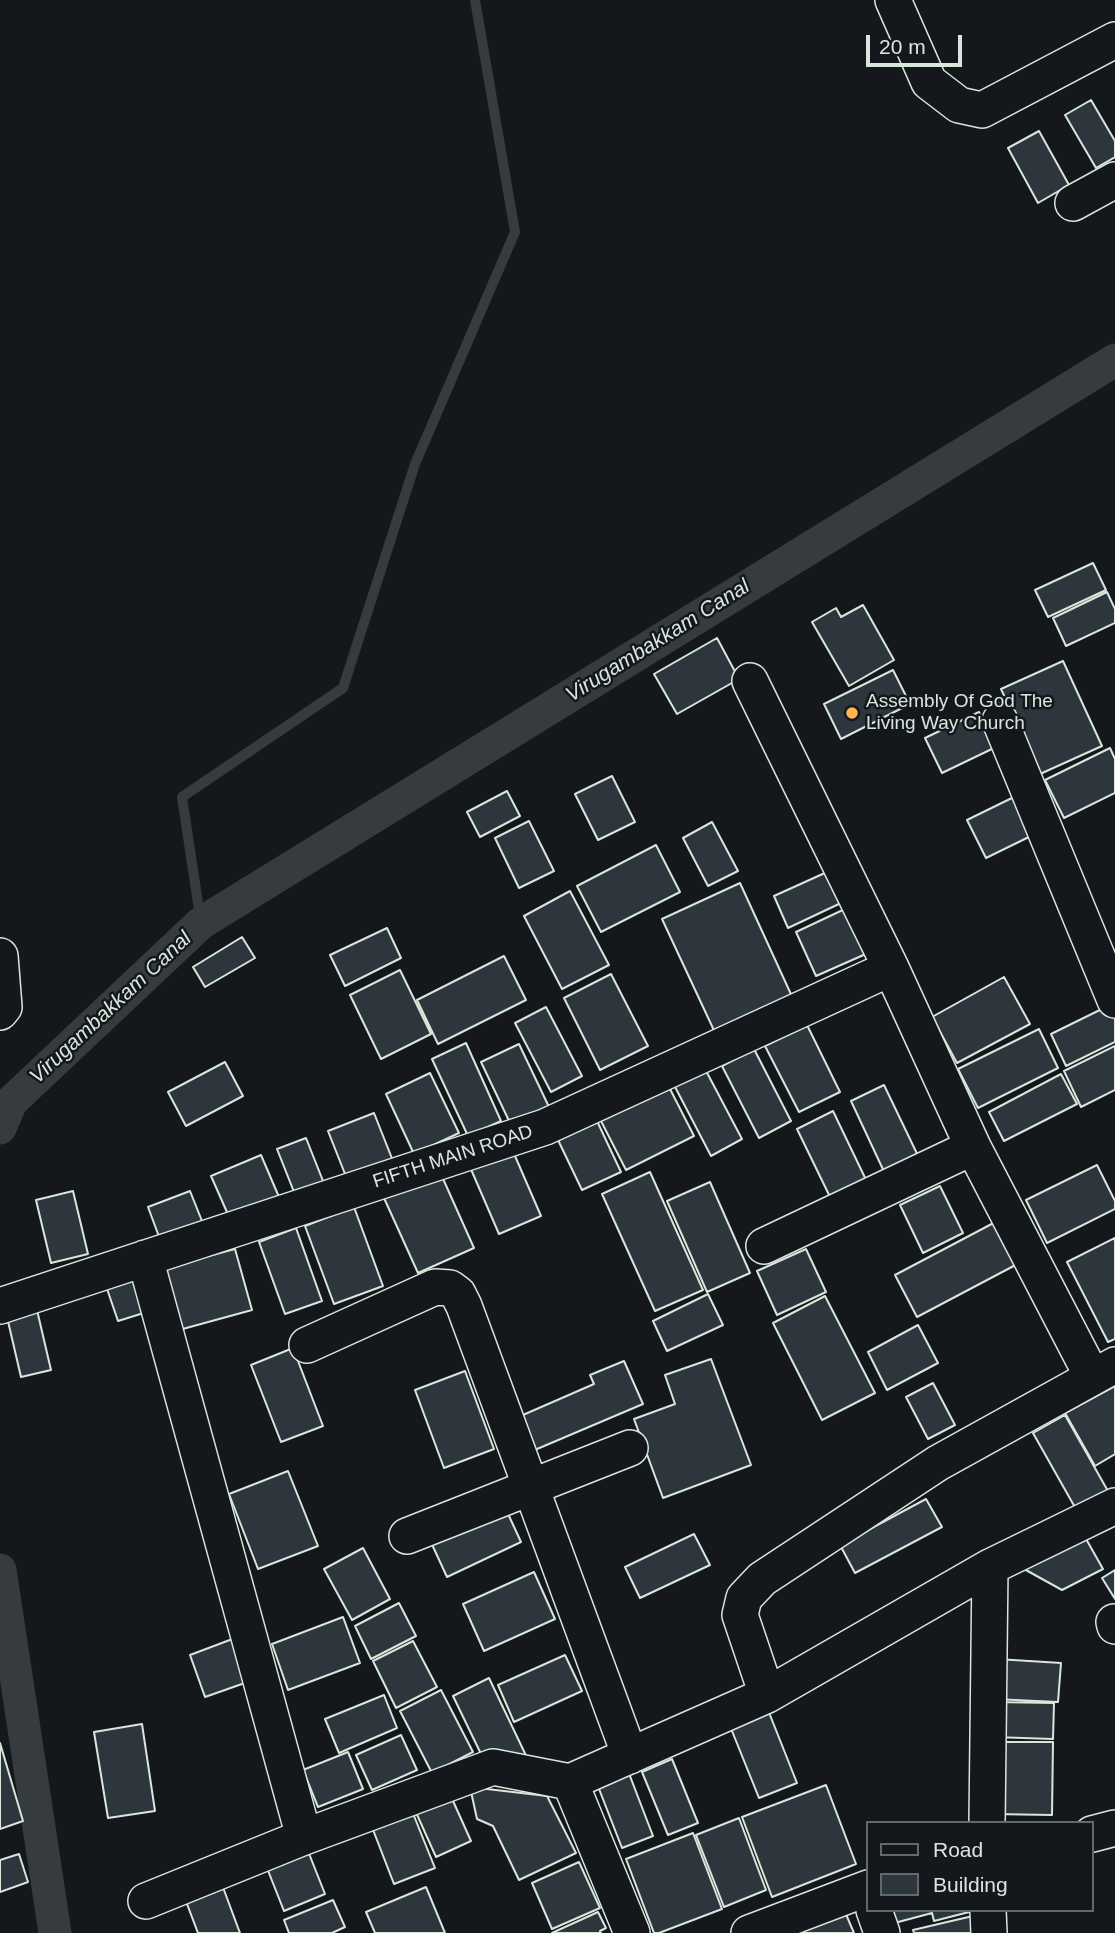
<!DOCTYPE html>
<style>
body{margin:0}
#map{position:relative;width:1115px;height:1933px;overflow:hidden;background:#14181c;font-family:Helvetica,sans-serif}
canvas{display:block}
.legend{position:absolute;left:866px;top:1821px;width:228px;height:91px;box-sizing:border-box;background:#14181c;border:2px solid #626a69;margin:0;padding:9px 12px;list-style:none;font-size:21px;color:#d8e6dc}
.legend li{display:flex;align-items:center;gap:14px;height:35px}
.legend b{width:35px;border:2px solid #626a69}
.scale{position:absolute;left:866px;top:35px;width:96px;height:32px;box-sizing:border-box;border:4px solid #d8e6dc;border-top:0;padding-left:9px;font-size:21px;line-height:24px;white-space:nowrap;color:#d8e6dc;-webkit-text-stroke:5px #14181c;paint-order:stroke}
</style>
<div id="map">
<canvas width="1115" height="1933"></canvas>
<ul class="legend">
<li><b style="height:9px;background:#14181c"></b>Road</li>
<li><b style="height:19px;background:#2c363c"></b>Building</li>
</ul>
<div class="scale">20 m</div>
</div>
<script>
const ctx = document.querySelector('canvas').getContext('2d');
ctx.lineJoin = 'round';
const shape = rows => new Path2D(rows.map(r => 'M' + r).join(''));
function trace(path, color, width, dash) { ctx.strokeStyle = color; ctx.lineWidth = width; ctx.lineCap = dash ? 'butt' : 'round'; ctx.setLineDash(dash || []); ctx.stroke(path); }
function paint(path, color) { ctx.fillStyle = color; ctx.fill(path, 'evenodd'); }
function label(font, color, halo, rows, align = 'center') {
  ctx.font = font + ' Helvetica,sans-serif'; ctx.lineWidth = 5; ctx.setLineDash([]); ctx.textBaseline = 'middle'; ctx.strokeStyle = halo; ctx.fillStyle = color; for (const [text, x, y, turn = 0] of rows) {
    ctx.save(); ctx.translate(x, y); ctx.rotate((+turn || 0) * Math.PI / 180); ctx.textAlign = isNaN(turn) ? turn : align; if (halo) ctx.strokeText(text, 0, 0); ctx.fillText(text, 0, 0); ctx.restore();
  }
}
const stream = shape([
 [201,923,182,797,343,688,415,464,515,232,475,0]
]);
const canal = shape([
 [0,1128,11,1102,201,923,1115,360],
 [0,1570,55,1933]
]);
const building = shape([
 [1091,100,1115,141,1115,157,1096,168,1065,115,1091,100],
 [1039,131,1069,185,1038,203,1008,148,1039,131],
 [1093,563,1106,590,1048,617,1035,590,1093,563],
 [1107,592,1115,609,1115,623,1066,646,1053,618,1107,592],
 [863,605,894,660,849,686,812,622,836,608,841,617,863,605],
 [717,638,739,679,677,714,654,674,717,638],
 [1063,661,1102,746,1040,774,1001,689,1063,661],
 [893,670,910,704,841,739,824,704,893,670],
 [979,712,996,747,942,773,925,738,979,712],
 [1110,748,1115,759,1115,793,1064,818,1045,780,1110,748],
 [612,776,635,822,598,840,575,794,612,776],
 [507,791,520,816,480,837,467,812,507,791],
 [1018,795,1037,833,986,858,967,820,1018,795],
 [529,821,554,871,519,888,495,838,529,821],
 [712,822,738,871,708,886,683,838,712,822],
 [656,845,680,892,601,932,577,886,656,845],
 [827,872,841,903,788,928,774,896,827,872],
 [740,883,795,1003,718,1039,662,919,740,883],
 [570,891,609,965,562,989,524,916,570,891],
 [847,908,868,953,816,976,796,932,847,908],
 [387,928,401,958,345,986,330,955,387,928],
 [242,937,255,958,205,987,193,967,242,937],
 [504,956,526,1000,438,1044,417,1000,504,956],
 [400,970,431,1034,381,1059,350,995,400,970],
 [611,974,648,1046,600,1070,564,998,611,974],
 [1004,977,1030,1024,957,1063,932,1017,1004,977],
 [1110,1005,1115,1016,1115,1042,1066,1066,1051,1034,1110,1005],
 [546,1007,582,1076,551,1092,515,1023,546,1007],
 [807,1025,840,1092,799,1112,765,1046,807,1025],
 [1039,1029,1058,1068,978,1108,958,1069,1039,1029],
 [466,1043,501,1121,468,1136,432,1059,466,1043],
 [519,1044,549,1107,511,1125,481,1062,519,1044],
 [1115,1046,1115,1090,1081,1107,1064,1071,1115,1046],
 [754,1049,791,1121,759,1138,722,1066,754,1049],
 [225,1062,243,1096,186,1126,168,1092,225,1062],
 [704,1067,742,1139,711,1156,673,1083,704,1067],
 [430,1073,459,1133,414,1154,386,1094,430,1073],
 [1061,1074,1077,1104,1004,1141,989,1112,1061,1074],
 [884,1085,921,1162,887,1178,851,1101,884,1085],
 [669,1087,694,1136,626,1170,601,1121,669,1087],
 [833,1111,868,1184,832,1201,797,1129,833,1111],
 [374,1113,393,1161,347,1179,328,1131,374,1113],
 [597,1121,621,1172,582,1190,558,1140,597,1121],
 [306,1138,325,1186,296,1197,277,1149,306,1138],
 [512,1149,541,1216,499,1234,470,1167,512,1149],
 [261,1155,279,1197,230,1219,211,1176,261,1155],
 [1097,1165,1115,1201,1115,1209,1047,1243,1026,1200,1097,1165],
 [440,1172,474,1248,418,1273,384,1198,440,1172],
 [650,1172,703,1290,655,1311,602,1194,650,1172],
 [710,1182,750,1273,707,1292,667,1201,710,1182],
 [940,1186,963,1233,923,1253,900,1205,940,1186],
 [73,1191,88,1254,51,1263,36,1200,73,1191],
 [190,1191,204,1226,161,1242,148,1207,190,1191],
 [354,1207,383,1286,334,1304,305,1226,354,1207],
 [1003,1218,1025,1260,917,1317,895,1275,1003,1218],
 [296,1228,322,1301,285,1314,259,1242,296,1228],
 [1115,1238,1115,1339,1108,1342,1067,1262,1115,1238],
 [235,1249,252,1310,179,1330,163,1268,235,1249],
 [806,1249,826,1292,777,1315,757,1271,806,1249],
 [135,1273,147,1312,118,1321,105,1283,135,1273],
 [708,1294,723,1325,667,1351,653,1321,708,1294],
 [825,1296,875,1393,822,1420,773,1323,825,1296],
 [37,1310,51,1370,21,1377,7,1317,37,1310],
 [918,1325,938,1363,887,1390,868,1352,918,1325],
 [293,1348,323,1426,281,1442,251,1365,293,1348],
 [711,1359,751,1465,663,1498,634,1419,675,1404,665,1375,711,1359],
 [624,1361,643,1404,530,1452,516,1418,594,1384,590,1375,624,1361],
 [465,1371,494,1449,444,1468,415,1390,465,1371],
 [933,1383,955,1425,928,1439,906,1397,933,1383],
 [1115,1386,1115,1454,1095,1466,1065,1413,1115,1386],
 [1065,1415,1113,1500,1081,1518,1033,1433,1065,1415],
 [288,1471,318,1546,258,1569,229,1494,288,1471],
 [926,1499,942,1527,855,1573,840,1545,926,1499],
 [503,1503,521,1542,447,1577,429,1538,503,1503],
 [1081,1530,1103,1569,1062,1590,1024,1569,1081,1530],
 [694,1534,710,1565,640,1598,625,1567,694,1534],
 [363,1548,390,1599,352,1620,324,1569,363,1548],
 [1115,1570,1115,1599,1102,1578,1115,1570],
 [534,1572,555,1619,484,1651,463,1604,534,1572],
 [399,1603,416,1636,371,1659,355,1626,399,1603],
 [343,1617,360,1663,288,1690,272,1644,343,1617],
 [243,1635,259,1678,205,1697,190,1655,243,1635],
 [413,1641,437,1687,396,1708,373,1661,413,1641],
 [565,1655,582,1691,514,1722,498,1685,565,1655],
 [997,1659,1061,1663,1058,1702,994,1699,997,1659],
 [489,1678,531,1766,482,1756,453,1696,489,1678],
 [441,1690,473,1752,432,1773,400,1711,441,1690],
 [384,1695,397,1728,339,1753,325,1719,384,1695],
 [994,1702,1054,1703,1053,1739,993,1737,994,1702],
 [768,1710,797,1783,759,1798,730,1726,768,1710],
 [142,1724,155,1811,108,1818,94,1732,142,1724],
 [401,1735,417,1770,372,1790,356,1755,401,1735],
 [993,1742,1053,1742,1052,1815,992,1814,993,1742],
 [0,1743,23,1821,0,1829,0,1743],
 [348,1752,363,1789,318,1807,303,1770,348,1752],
 [672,1759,698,1823,668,1835,642,1772,672,1759],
 [625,1763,653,1836,622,1848,594,1776,625,1763],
 [826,1785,856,1864,772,1897,742,1817,826,1785],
 [470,1787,547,1796,576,1853,519,1880,493,1826,477,1819,470,1787],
 [449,1792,471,1841,436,1857,414,1808,449,1792],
 [410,1806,435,1868,394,1884,370,1822,410,1806],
 [739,1818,766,1890,724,1907,696,1835,739,1818],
 [693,1833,722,1909,659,1933,654,1933,626,1859,693,1833],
 [308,1851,325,1894,284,1911,267,1868,308,1851],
 [19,1854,28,1882,0,1892,0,1860,19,1854],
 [579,1862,600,1908,552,1929,532,1883,579,1862],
 [221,1882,240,1933,198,1933,184,1896,221,1882],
 [426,1887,445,1933,375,1933,366,1912,426,1887],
 [333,1900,345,1927,332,1933,289,1933,284,1920,333,1900],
 [842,1905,854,1933,778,1933,842,1905],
 [884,1910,977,1910,934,1921,932,1913,887,1925,884,1910],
 [598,1912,606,1928,600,1931,601,1933,552,1933,598,1912],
 [977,1915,978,1933,914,1933,913,1930,977,1915]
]);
const minor = shape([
 [893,0,929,82,959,105,982,110,1115,40],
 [1073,203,1115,180],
 [750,681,891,968,973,1147,1092,1376],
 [1000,721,1115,1000],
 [0,956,4,1007,0,1012],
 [764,1246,973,1147],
 [145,1258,304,1837],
 [0,1306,545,1127,891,968],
 [307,1345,435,1287,450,1288,458,1294,464,1306,630,1756],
 [407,1536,630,1448],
 [1114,1622,1115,1626],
 [767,1695,740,1615,744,1598,762,1579,938,1463,1115,1365],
 [570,1782,632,1933],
 [987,1823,990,1567],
 [1092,1834,1115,1828],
 [146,1901,304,1837,493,1767,570,1782,767,1695,990,1567,1115,1506],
 [874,1910,882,1933],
 [988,1910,989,1933],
 [749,1933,868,1888]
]);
const markers = [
 [852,713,7,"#ffb74d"]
];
const poiNames = [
 ["Assembly Of God The",866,702],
 ["Living Way Church",866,724]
];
const streetNames = [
 ["FIFTH MAIN ROAD",453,1157,-18]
];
const waterNames = [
 ["Virugambakkam Canal",658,641,-32],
 ["Virugambakkam Canal",111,1008,-43]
];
trace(stream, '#363b3e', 10);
trace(canal, '#363b3e', 33);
paint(building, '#2c363c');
trace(building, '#d8e6dc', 2);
trace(minor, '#d8e6dc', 38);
trace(minor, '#14181c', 35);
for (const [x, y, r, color] of markers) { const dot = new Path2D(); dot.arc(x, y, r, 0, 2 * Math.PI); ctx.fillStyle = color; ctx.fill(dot); trace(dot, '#14181c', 2.5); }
label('19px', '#d8e6dc', '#14181c', poiNames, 'left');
label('19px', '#d8e6dc', '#14181c', streetNames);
label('italic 21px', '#d8e6dc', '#14181c', waterNames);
</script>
